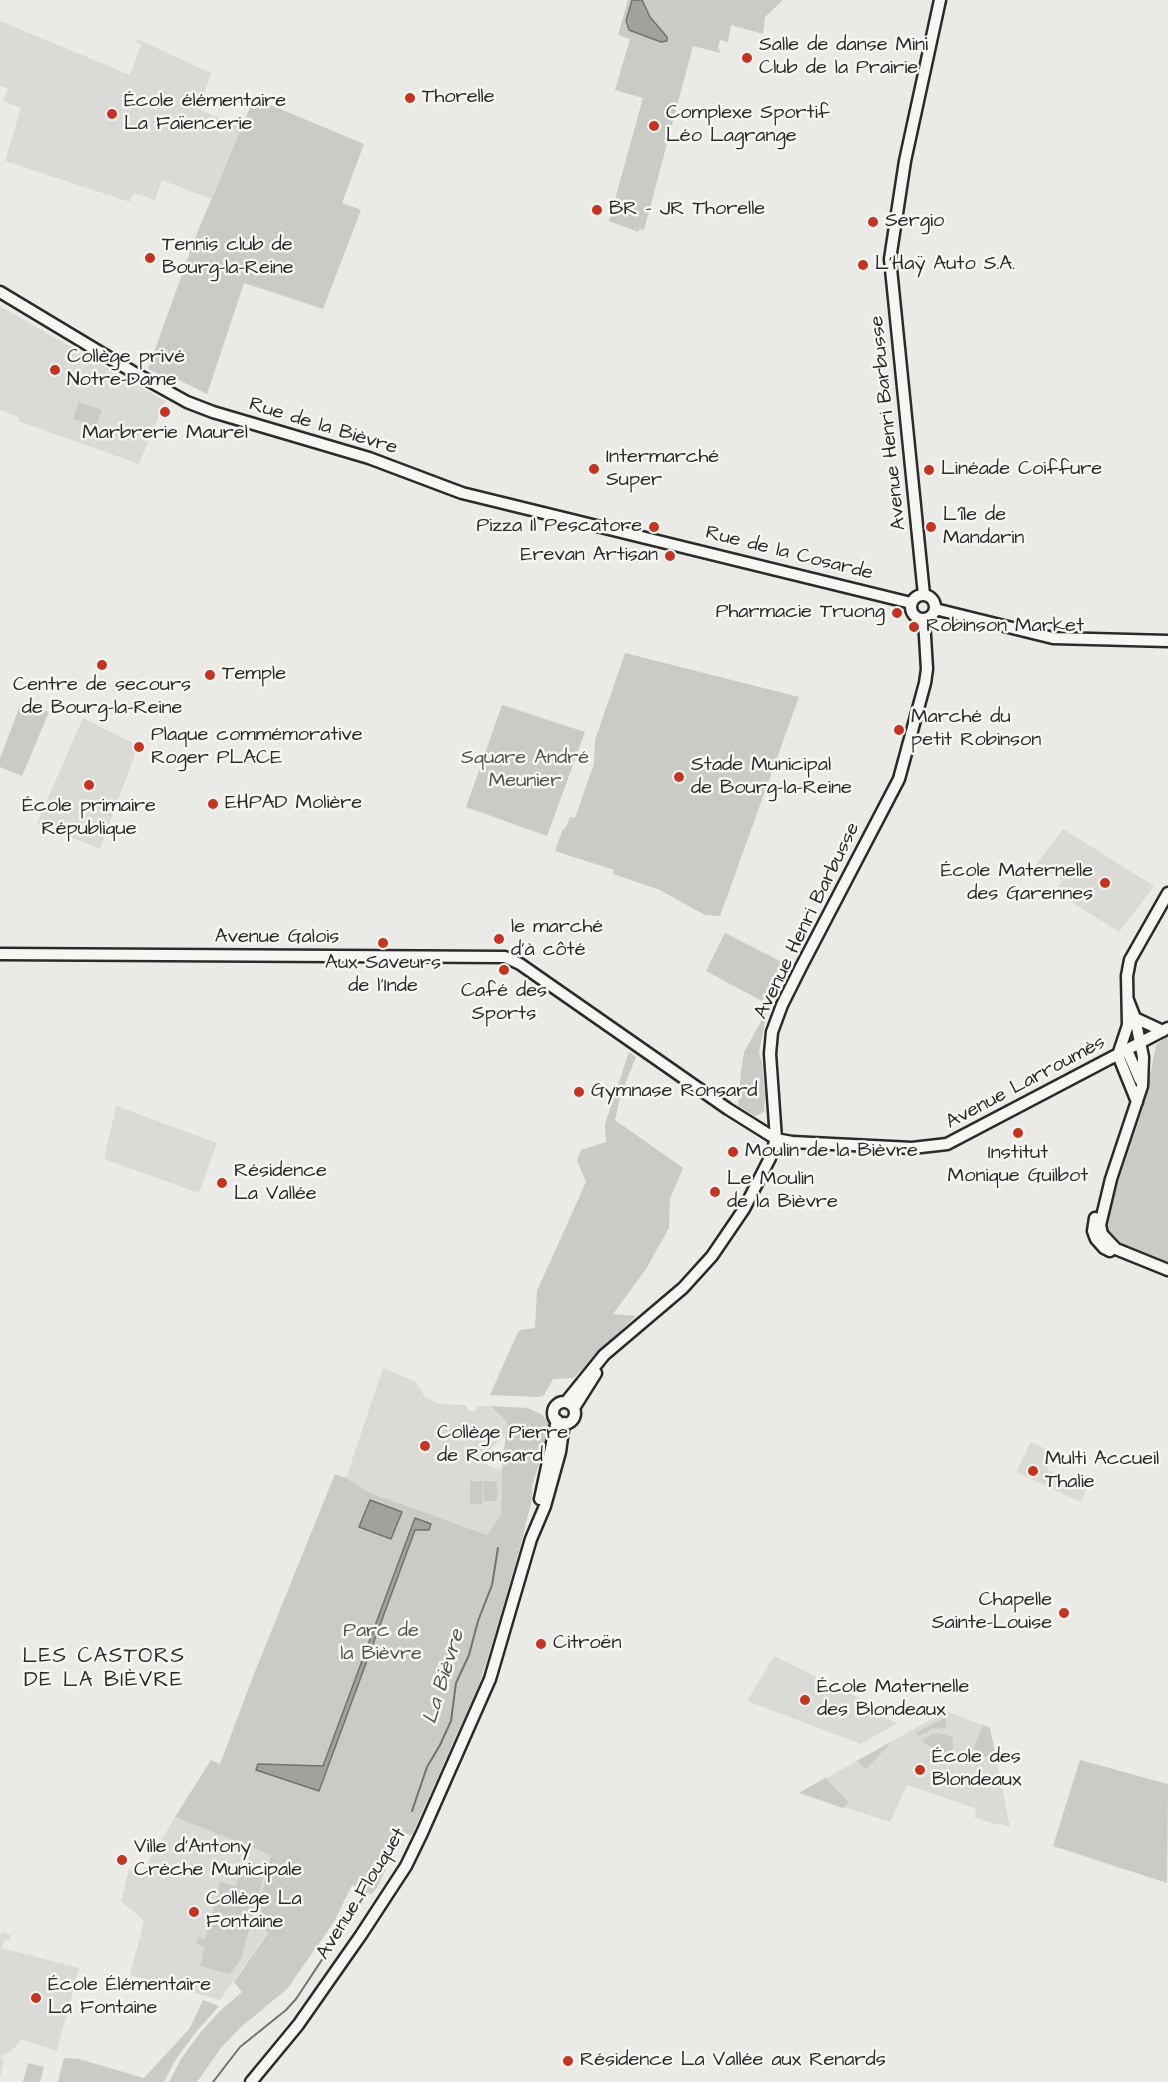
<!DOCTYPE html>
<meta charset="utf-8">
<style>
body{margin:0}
canvas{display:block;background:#eaeae6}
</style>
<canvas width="1168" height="2082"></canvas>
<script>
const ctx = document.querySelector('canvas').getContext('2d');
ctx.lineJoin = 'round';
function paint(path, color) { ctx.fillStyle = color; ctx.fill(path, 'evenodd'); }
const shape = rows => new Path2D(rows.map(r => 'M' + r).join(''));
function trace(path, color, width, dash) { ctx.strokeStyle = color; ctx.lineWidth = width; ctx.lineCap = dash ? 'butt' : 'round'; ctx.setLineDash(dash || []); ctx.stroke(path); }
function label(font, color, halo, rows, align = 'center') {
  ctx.font = font + ' "Architects Daughter",sans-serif'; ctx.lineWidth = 5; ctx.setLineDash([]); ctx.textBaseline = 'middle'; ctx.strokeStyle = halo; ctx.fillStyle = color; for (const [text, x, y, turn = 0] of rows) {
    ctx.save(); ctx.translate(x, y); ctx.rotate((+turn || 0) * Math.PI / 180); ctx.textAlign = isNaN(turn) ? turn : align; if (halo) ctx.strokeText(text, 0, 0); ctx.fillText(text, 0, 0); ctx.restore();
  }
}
const built = shape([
 [0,21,130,75,141,45,136,42,137,39,211,73,199,109,241,128,211,199,162,180,155,200,134,193,130,202,5,161,21,108,3,101,8,88,0,86],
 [0,306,165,401,139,464,18,421,19,417,0,410],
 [83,718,138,746,100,849,37,823],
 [1063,829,1154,886,1119,932,1056,892,1062,880,1036,865],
 [116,1106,217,1143,199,1193,104,1159],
 [383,1368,416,1382,425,1397,439,1404,466,1405,469,1411,475,1411,478,1406,490,1406,507,1422,505,1435,480,1459,492,1468,502,1469,501,1515,487,1535,368,1492,346,1478],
 [1031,1442,1054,1453,1047,1470,1087,1488,1081,1502,1016,1472],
 [774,1656,863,1700,861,1706,897,1723,861,1744,747,1701],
 [946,1711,990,1728,1010,1827,998,1823,997,1825,974,1817,977,1809,907,1785,890,1822,799,1793],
 [175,1817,272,1855,256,1919,268,1932,220,2000,130,1975,144,1921,121,1901,129,1869,142,1872],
 [3,1932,11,1935,9,1941,4,1940,2,1948,79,1968,57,2051,21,2039,12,2051,0,2056,4,2061,0,2078,0,1935]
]);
const green = shape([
 [628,0,783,0,765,17,763,34,731,25,728,42,720,40,718,48,721,53,693,46,644,230,640,229,638,232,609,221,643,98,615,90,630,39,618,35],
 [254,98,364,144,342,203,361,210,323,309,244,283,207,394,173,377,168,379,148,369,195,238],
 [79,402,102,410,96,427,73,419],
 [625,653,799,697,720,916,705,915,660,890,613,874,614,870,555,851,562,831,566,827,570,817,575,818,594,764,595,740],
 [21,703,49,712,22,776,0,767,0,758],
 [502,705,585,732,547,836,466,807],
 [725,933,782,962,762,1001,706,971],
 [767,1011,759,1053,762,1062,765,1096,764,1112,755,1116,738,1106,741,1071,744,1052],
 [1168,1036,1168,1263,1116,1244,1109,1237,1105,1222,1142,1111,1147,1095,1148,1074,1151,1072,1156,1045],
 [629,1052,636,1057,621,1094,615,1120,683,1168,670,1199,669,1228,646,1269,613,1314,636,1316,594,1356,574,1378,553,1379,544,1395,539,1397,490,1395,518,1332,521,1330,535,1328,537,1291,586,1182,577,1160,581,1150,606,1142,605,1124],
 [490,1406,528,1408,541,1414,550,1423,550,1429,532,1486,532,1499,520,1548,490,1651,480,1682,412,1835,403,1833,377,1888,371,1894,352,1885,334,1922,287,1989,241,2027,221,2048,197,2082,169,2082,181,2059,200,2033,219,2012,242,1992,234,1982,268,1933,256,1919,271,1855,175,1817,211,1760,220,1764,256,1669,335,1474,346,1478,368,1492,487,1535,501,1515,502,1469,507,1422],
 [470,1481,482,1481,482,1504,470,1504],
 [483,1481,497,1481,497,1501,483,1501],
 [943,1719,946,1719,946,1728,932,1729,919,1736,915,1733],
 [983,1725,990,1728,996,1758,982,1756,974,1748],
 [938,1733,950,1736,953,1739,953,1750,949,1756,933,1749,922,1741,931,1734],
 [889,1743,890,1744,866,1769,857,1761],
 [967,1750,977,1756,982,1763,965,1761,959,1754],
 [1080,1760,1168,1784,1167,1883,1053,1846],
 [825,1778,849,1802,843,1808,799,1793],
 [241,1869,264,1875,241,1959,230,1974,200,1966,205,1947,196,1944,198,1938,205,1939,220,1882,236,1886],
 [203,2000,219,2006,196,2032,174,2062,164,2082,58,2082,64,2058,79,2059,144,2078,190,2028],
 [28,2063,44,2067,40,2082,23,2082]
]);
const water = shape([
 [632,0,642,0,650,17,667,37,667,41,661,42,629,30,626,21,632,0],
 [370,1500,402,1512,391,1539,359,1527,370,1500],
 [415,1518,431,1524,429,1530,415,1530,319,1791,256,1770,258,1764,323,1766,415,1518]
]);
const stream = shape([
 [412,1811,427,1767,440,1745,451,1721,456,1683,469,1655,478,1621,492,1585,498,1548],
 [213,2082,240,2047,286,2010,296,1999,366,1893]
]);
const secondary = shape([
 [0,292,133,372,187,402,213,412,369,458,462,493,911,603],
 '911 607a12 12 0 1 1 24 0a12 12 0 1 1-24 0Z',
 [924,595,890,259,905,161,940,0],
 [935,609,1053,638,1168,641],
 [0,954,505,957,520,964,728,1109,776,1139,792,1142,912,1148,947,1144,1168,1028],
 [1128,1000,1135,1018,1143,1057,1142,1086,1111,1179,1100,1225,1102,1234,1116,1249,1168,1270],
 [1135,1018,1163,1031],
 [1127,1050,1140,1080],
 [1118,1055,1128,1025,1127,976,1130,960,1168,893],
 [1118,1055,1137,1102],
 [1095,1218,1093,1231,1096,1239,1104,1248,1110,1251],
 [566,1402,604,1355,683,1288,712,1256,744,1209,770,1158,776,1139,770,1054,772,1032,782,1005,801,967,899,779,925,683,927,669,924,620],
 '553 1413a11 11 0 1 1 22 0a11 11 0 1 1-22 0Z',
 [574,1408,596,1373],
 [540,1499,557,1420],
 [251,2082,298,2025,361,1935,406,1866,422,1833,490,1679,531,1539,545,1506,560,1452,564,1423]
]);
const markers = [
 [747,58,6,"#c8321e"],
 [410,98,6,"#c8321e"],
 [112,114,6,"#c8321e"],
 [654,126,6,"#c8321e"],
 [597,210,6,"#c8321e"],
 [873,222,6,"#c8321e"],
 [150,258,6,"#c8321e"],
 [863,265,6,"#c8321e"],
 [55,370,6,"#c8321e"],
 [165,412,6,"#c8321e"],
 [594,469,6,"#c8321e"],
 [929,470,6,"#c8321e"],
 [654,527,6,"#c8321e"],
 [931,527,6,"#c8321e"],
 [670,556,6,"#c8321e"],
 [897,613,6,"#c8321e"],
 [914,627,6,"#c8321e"],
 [102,665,6,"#c8321e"],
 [210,675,6,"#c8321e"],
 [899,730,6,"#c8321e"],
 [139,747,6,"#c8321e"],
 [679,777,6,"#c8321e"],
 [89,785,6,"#c8321e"],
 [213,804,6,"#c8321e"],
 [1105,883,6,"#c8321e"],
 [499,939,6,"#c8321e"],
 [383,943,6,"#c8321e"],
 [504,970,6,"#c8321e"],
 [579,1092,6,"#c8321e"],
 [1018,1133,6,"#c8321e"],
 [733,1152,6,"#c8321e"],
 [222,1183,6,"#c8321e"],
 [715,1192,6,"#c8321e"],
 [425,1446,6,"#c8321e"],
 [1033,1471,6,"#c8321e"],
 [1064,1613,6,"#c8321e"],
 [541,1644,6,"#c8321e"],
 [805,1700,6,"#c8321e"],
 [920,1770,6,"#c8321e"],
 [122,1860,6,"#c8321e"],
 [194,1912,6,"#c8321e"],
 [36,1998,6,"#c8321e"],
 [568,2061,6,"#c8321e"]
];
const poiNames = [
 ["Salle de danse Mini",759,46],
 ["Club de la Prairie",759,69],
 ["Thorelle",422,98],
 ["École élémentaire",124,102],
 ["La Faïencerie",124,125],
 ["Complexe Sportif",666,114],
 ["Léo Lagrange",666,137],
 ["BR - JR Thorelle",609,210],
 ["Sergio",885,222],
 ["Tennis club de",162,246],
 ["Bourg-la-Reine",162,269],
 ["L'Haÿ Auto S.A.",875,265],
 ["Collège privé",67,358],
 ["Notre-Dame",67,381],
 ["Marbrerie Maurel",165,434,"center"],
 ["Intermarché",606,458],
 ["Super",606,481],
 ["Linéade Coiffure",941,470],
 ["L'île de",943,516],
 ["Mandarin",943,539],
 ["Pizza Il Pescatore",642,527,"right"],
 ["Erevan Artisan",658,556,"right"],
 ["Pharmacie Truong",885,613,"right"],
 ["Robinson Market",926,627],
 ["Temple",222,675],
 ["Centre de secours",102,686,"center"],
 ["de Bourg-la-Reine",102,709,"center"],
 ["Marché du",911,718],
 ["petit Robinson",911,741],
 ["Plaque commémorative",151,736],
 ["Roger PLACE",151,759],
 ["Stade Municipal",691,766],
 ["de Bourg-la-Reine",691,789],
 ["EHPAD Molière",225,804],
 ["École primaire",89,807,"center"],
 ["République",89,830,"center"],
 ["École Maternelle",1093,872,"right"],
 ["des Garennes",1093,895,"right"],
 ["le marché",511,928],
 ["d'à côté",511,951],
 ["Aux Saveurs",383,964,"center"],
 ["de l'Inde",383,987,"center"],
 ["Café des",504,992,"center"],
 ["Sports",504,1015,"center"],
 ["Gymnase Ronsard",591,1092],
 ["Moulin de la Bièvre",745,1152],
 ["Institut",1018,1154,"center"],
 ["Monique Guilbot",1018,1177,"center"],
 ["Résidence",234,1172],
 ["La Vallée",234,1195],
 ["Le Moulin",727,1180],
 ["de la Bièvre",727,1203],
 ["Collège Pierre",437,1434],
 ["de Ronsard",437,1457],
 ["Multi Accueil",1045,1460],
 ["Thalie",1045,1483],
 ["Chapelle",1052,1601,"right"],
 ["Sainte-Louise",1052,1624,"right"],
 ["Citroën",553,1644],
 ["École Maternelle",817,1688],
 ["des Blondeaux",817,1711],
 ["École des",932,1758],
 ["Blondeaux",932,1781],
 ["Ville d’Antony",134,1848],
 ["Crėche Municipale",134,1871],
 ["Collège La",206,1900],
 ["Fontaine",206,1923],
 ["École Élémentaire",48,1986],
 ["La Fontaine",48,2009],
 ["Résidence La Vallée aux Renards",580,2061]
];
const streetNames = [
 ["Avenue Henri Barbusse",889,423,-96],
 ["Rue de la Bièvre",323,427,17],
 ["Rue de la Cosarde",789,554,14],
 ["Avenue Henri Barbusse",808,921,-64],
 ["Avenue Galois",277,938],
 ["Avenue Larroumès",1026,1083,-28],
 ["Avenue Flouquet",362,1894,-58]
];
const parkNames = [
 ["Square André",525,759],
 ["Meunier",525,782],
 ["Parc de",381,1632],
 ["la Bièvre",381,1655]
];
const neighbourhoodNames = [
 ["LES CASTORS",104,1658],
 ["DE LA BIÈVRE",104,1682]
];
const waterNames = [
 ["La Bièvre",445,1677,-73]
];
paint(built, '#dadad6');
paint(green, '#cacac7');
paint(water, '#a1a19e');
trace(water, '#727270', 1.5);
trace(stream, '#727270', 2);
trace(secondary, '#2b2b2b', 15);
trace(secondary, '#f6f6f2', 10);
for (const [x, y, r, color] of markers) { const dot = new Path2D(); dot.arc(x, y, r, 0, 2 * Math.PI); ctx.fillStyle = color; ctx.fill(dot); trace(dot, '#f6f6f2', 2); }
label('20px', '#2b2b2b', '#f6f6f2', poiNames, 'left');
label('20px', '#2b2b2b', '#f6f6f2', streetNames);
label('20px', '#535352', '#f6f6f2', parkNames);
ctx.letterSpacing = '1.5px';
label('21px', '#2b2b2b', '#f6f6f2', neighbourhoodNames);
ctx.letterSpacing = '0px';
label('italic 21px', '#545453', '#f6f6f2', waterNames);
</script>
